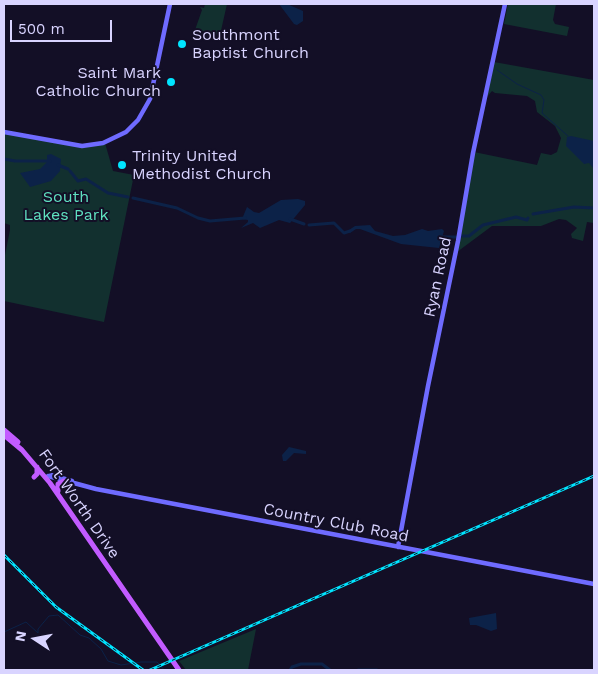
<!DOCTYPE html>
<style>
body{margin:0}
#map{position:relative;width:598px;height:674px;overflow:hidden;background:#130f26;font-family:"Work Sans",sans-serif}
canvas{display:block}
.frame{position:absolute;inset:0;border:5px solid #d9d4ff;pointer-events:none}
.north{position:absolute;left:10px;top:614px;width:50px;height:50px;-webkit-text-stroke:4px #130f26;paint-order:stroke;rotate:281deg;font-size:14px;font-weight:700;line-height:20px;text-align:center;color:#d9d4ff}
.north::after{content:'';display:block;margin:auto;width:18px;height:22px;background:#d9d4ff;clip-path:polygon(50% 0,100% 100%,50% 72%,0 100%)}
.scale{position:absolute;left:10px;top:20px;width:102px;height:22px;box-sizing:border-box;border:2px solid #d9d4ff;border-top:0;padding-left:6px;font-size:15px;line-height:18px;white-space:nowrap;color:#d9d4ff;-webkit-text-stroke:4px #130f26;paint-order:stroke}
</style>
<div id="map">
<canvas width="598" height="674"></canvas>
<div class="frame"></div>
<div class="north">N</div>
<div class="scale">500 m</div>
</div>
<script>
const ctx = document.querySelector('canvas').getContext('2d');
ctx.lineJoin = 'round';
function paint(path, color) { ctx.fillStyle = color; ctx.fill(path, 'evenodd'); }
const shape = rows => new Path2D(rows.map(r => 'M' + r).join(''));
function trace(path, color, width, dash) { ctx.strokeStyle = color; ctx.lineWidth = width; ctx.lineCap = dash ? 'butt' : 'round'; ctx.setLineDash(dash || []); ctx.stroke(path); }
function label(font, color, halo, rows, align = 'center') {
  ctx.font = font + ' "Work Sans",sans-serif'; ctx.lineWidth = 4; ctx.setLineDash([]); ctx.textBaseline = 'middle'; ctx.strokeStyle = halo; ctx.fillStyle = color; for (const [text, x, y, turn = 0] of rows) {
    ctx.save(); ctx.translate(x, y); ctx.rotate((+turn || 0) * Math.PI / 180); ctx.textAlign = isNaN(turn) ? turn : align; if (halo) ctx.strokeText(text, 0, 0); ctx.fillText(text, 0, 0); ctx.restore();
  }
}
const green = shape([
 [205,4,227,4,220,35,195,30,202,10,200,7,204,8],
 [508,4,556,4,553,20,555,24,569,27,567,36,504,24],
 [494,62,594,80,594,223,587,222,583,241,572,238,571,234,577,228,566,220,559,219,541,226,492,226,457,252,474,152,537,165,541,153,551,155,557,152,561,138,555,126,537,112,535,101,527,96,495,93,492,91,487,97],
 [4,132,69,145,105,143,113,171,134,175,104,322,4,301,4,260,10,230,10,225,4,223],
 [256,629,248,670,186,670,179,661]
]);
const water = shape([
 [279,4,287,4,303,11,303,21,297,25,294,24],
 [571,136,594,141,594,169,589,163,584,164,566,146,567,137],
 [51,154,61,159,60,171,51,181,30,187,20,173,40,169,47,162,47,155],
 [298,199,305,201,305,205,290,223,279,220,260,228,253,223,241,228,248,222,248,220,242,219,247,207,254,212,259,213,281,200],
 [370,225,375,231,393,236,405,235,422,229,428,231,442,229,444,231,439,248,401,244,360,229,356,229,350,233,346,232,355,226],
 [289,447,306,451,306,454,294,453,286,461,283,461,282,455],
 [496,613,497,629,491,631,476,625,470,625,469,618]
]);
const stream = shape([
 [497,70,517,84,541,95,544,100,542,113,568,136],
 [4,632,26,622,38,633,38,629,49,616,58,615,80,635,89,638,101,649,108,661,121,665,141,662,157,662,160,665],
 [161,666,164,670]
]);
const river = shape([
 [4,159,15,161,50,161],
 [58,165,68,169],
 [70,171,78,181,86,179,108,193,128,197],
 [133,198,177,208,198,218,210,221,245,218],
 [533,214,574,207,594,208],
 [290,219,304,224],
 [309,225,334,223,344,233,350,231],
 [462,236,469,236,483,225,516,217,527,220,528,218],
 [439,237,456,237],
 [290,670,292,667,301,664,322,664,330,670],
 [358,670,377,670]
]);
const secondary = shape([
 [4,132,82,146,103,143,126,132,138,120,150,99,170,4],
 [51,475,72,481],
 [48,476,96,489,594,584],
 [398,547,428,386,458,241,473,153,505,4]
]);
const primary = shape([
 [4,430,18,442],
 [4,435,22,450,50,483,179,670],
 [34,477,37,474,37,467],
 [58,491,58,484,64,481]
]);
const rail = shape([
 [4,555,56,607,143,670],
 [150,670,594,476]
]);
const markers = [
 [182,44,5,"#00e5ff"],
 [171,82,5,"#00e5ff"],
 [122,165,5,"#00e5ff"]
];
const poiNames = [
 ["Southmont",192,35],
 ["Baptist Church",192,53],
 ["Saint Mark",161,73,"right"],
 ["Catholic Church",161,91,"right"],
 ["Trinity United",132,156],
 ["Methodist Church",132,174]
];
const parkNames = [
 ["South",66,197],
 ["Lakes Park",66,215]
];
const streetNames = [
 ["Ryan Road",438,277,-78],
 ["Fort Worth Drive",79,504,55],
 ["Country Club Road",336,523,11]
];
paint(green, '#12302f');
paint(water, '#0c2248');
trace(stream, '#0c2248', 1);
trace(river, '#0c2248', 3);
trace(secondary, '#6f6bff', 4.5);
trace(primary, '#c25bff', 5);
trace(rail, '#00e5ff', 3);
trace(rail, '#130f26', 1, [4]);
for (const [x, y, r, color] of markers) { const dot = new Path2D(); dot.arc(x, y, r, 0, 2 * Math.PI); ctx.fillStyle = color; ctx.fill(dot); trace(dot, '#130f26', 2); }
label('16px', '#d9d4ff', '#130f26', poiNames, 'left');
label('16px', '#5fe0c0', '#130f26', parkNames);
label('16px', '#d9d4ff', '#130f26', streetNames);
</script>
